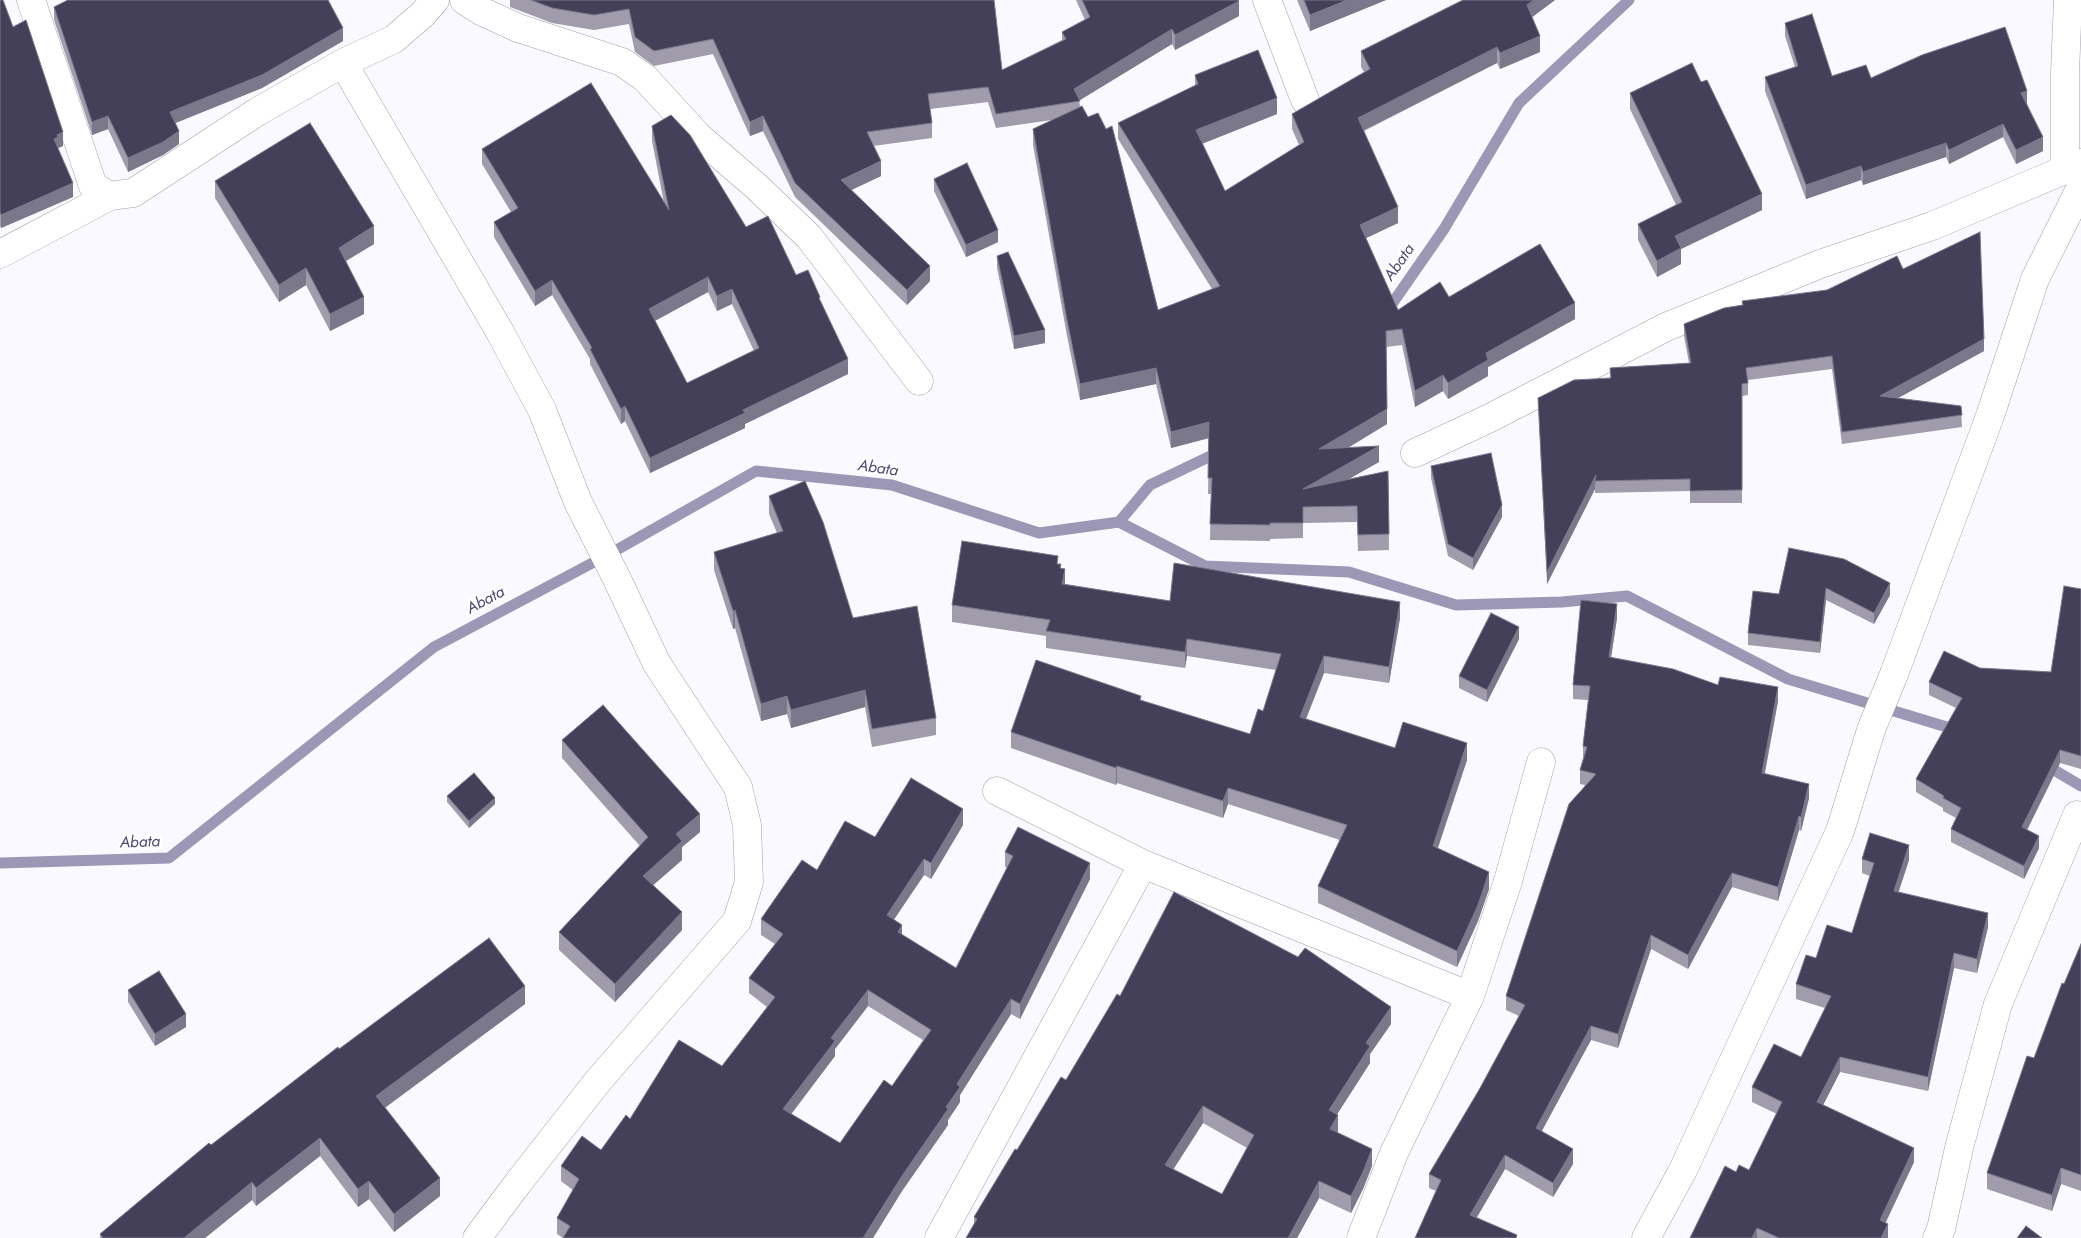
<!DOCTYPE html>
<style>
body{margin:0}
canvas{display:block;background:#faf9ff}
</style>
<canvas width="2081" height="1238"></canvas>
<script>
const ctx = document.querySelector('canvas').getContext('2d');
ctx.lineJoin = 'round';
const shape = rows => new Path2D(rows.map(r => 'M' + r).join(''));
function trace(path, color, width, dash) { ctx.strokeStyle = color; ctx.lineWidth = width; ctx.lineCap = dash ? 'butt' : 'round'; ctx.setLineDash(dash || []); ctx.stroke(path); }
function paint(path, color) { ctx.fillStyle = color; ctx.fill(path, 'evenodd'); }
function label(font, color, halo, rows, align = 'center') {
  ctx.font = font + ' Jost,sans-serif'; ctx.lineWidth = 5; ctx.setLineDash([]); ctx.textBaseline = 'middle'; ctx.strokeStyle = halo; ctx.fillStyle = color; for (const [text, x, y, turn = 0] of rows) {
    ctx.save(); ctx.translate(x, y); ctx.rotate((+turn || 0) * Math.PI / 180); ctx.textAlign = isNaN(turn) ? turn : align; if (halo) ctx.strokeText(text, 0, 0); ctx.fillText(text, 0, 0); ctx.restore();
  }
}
const stream = shape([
 [1385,314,1444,229,1519,103,1629,0],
 [1119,522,1205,566,1349,572,1456,605,1562,602,1627,596,1788,679,1960,731],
 [2044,764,2081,786],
 [0,863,169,858,434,647,613,552,756,471,892,485,1039,533,1119,522,1150,485,1221,451]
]);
const minor = shape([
 [31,0,93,186,110,196],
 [464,0,481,11,518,28,622,62,645,78,699,137,757,187,809,237,919,381],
 [1267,0,1305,100],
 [343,63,500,332,542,410,578,502,617,579,657,664,738,787,747,825,749,882,737,921,598,1081,518,1183,477,1238],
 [2065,169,2065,72,2068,0],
 [0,254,110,196,133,193,257,112,343,63,394,39,423,14,435,0],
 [1415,453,1490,418,1666,327,1820,264,1932,226,2081,163],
 [997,791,1143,864,1470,996],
 [939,1238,1143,864],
 [1361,1238,1394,1153,1470,996,1508,881,1541,762],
 [1646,1238,1683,1170,1840,831,1871,730,1894,674,1990,416,2035,279,2081,187],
 [1937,1238,1941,1229,1960,1144,1998,1004,2077,815]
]);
const wall = shape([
 [0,0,13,27,63,146,58,148,73,197,1,228,0,226],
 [66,0,328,0,343,41,262,88,176,123,179,144,163,155,128,172,108,129,92,135,54,20,54,7,66,1],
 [510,0,994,0,1002,70,1062,40,1062,32,1085,20,1076,0,1238,0,1239,16,1175,50,1172,44,1079,100,1080,107,1158,310,1212,289,1118,139,1118,123,1195,86,1195,75,1277,114,1202,144,1225,191,1299,145,1292,129,1292,114,1364,72,1361,67,1361,51,1463,0,1555,0,1532,17,1540,52,1500,69,1497,63,1364,131,1398,223,1366,238,1398,310,1449,297,1575,319,1488,367,1488,376,1448,399,1443,391,1415,407,1402,345,1386,347,1387,424,1348,448,1379,462,1348,479,1388,471,1389,550,1358,551,1357,522,1303,523,1303,538,1270,539,1270,541,1210,540,1211,494,1208,494,1209,438,1171,448,1156,384,1080,400,1067,336,1033,145,1033,129,1052,120,996,128,988,102,930,109,932,123,932,138,873,146,881,176,851,190,930,281,907,305,795,197,763,131,750,136,713,54,654,66,635,52,629,24,594,30,552,23,510,7],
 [1297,0,1386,0,1310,31],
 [1785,23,1832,76,1871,78,2027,103,2043,151,2016,164,2003,137,1949,164,1946,157,1863,185,1861,180,1806,199,1765,91,1765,77,1795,67,1785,36],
 [1630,93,1762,210,1681,249,1681,264,1657,277,1638,240,1638,224,1676,205,1630,109],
 [652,126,746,227,796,275,820,301,848,374,745,424,745,428,650,473,625,421,621,424,590,364,590,359,552,295,535,306,494,237,494,222,511,212,482,164,482,149,664,203,652,141],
 [708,292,717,311,732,304,754,351,687,383,655,321],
 [934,179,998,242,966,257,934,191],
 [215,181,374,244,346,261,364,314,330,331,306,285,279,302,215,198],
 [997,256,1045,343,1014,349,997,268],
 [1903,269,1984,351,1898,398,1961,406,1962,427,1842,444,1832,369,1748,380,1748,395,1742,396,1742,503,1690,503,1690,491,1595,493,1595,489,1547,584,1538,398,1610,378,1610,368,1689,363,1684,336,1684,324,1827,290],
 [1431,466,1502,517,1473,570,1448,556,1431,478],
 [769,496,853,618,936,718,936,735,872,747,865,707,791,728,787,714,761,721,735,628,733,629,714,570,714,552,777,533,769,514],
 [1789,548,1890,595,1874,624,1826,600,1820,653,1748,645,1748,633,1779,594],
 [1058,564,1061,568,1065,584,1170,601,1400,618,1389,683,1324,673,1306,719,1395,748,1467,760,1437,848,1489,889,1478,921,1457,967,1318,903,1318,886,1340,840,1228,804,1223,818,1117,783,1116,785,1011,748,1011,732,1141,700,1250,734,1263,711,1276,670,1187,656,1185,668,1046,648,1046,636,952,622,952,605],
 [2081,589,2081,769,2060,763,2027,830,2039,848,2024,879,1951,842,1951,829,1956,818,1943,811,1943,808,1916,792,1916,779,1956,708,1929,695,1929,682,1980,668,2051,672],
 [1617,618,1611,657,1778,701,1765,773,1809,798,1801,831,1799,830,1778,901,1732,887,1688,969,1651,949,1618,1048,1591,1040,1541,1131,1573,1164,1553,1197,1505,1169,1477,1217,1517,1238,1415,1238,1436,1191,1429,1188,1429,1174,1479,1090,1519,1016,1506,1010,1506,996,1585,785,1580,784,1580,770,1583,759,1583,746,1588,700,1573,699,1573,685],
 [1519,639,1487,702,1459,688,1459,676],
 [562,740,700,832,682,847,682,860,653,885,682,930,615,1002,559,950,559,932,640,846,562,758],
 [447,796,495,804,469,828,447,802],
 [963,825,931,879,924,875,894,919,902,935,956,968,1007,868,1005,867,1005,852,1090,879,1020,1019,1011,1014,960,1095,960,1102,948,1120,948,1125,902,1191,873,1238,563,1238,557,1234,557,1218,573,1190,561,1181,561,1166,601,1150,630,1119,722,1066,767,1007,749,993,749,978,775,944,761,935,761,919,817,870,875,837],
 [868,1006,923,1040,892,1086,840,1143,791,1114,835,1056,835,1049],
 [1862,859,1909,860,1898,892,1988,927,1977,973,1954,968,1928,1091,1840,1072,1823,1105,1914,1162,1886,1222,1888,1238,1690,1238,1736,1172,1749,1170,1777,1114,1752,1102,1752,1087,1801,1057,1825,1008,1796,999,1796,984,1816,958,1852,933,1870,876,1862,873],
 [2081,944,2081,1191,2061,1184,2052,1211,1987,1189,1987,1173,2034,1058,2064,984],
 [128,990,186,1027,155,1046,128,1002],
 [1120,996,1391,1024,1370,1054,1370,1063,1337,1114,1338,1133,1372,1166,1363,1189,1351,1213,1319,1198,1297,1238,966,1238,974,1224,974,1217,1017,1150,1066,1080],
 [1203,1123,1247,1148,1222,1194,1173,1170],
 [525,1004,385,1108,440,1196,394,1232,369,1199,358,1207,320,1156,256,1206,252,1200,205,1238,100,1238,100,1234,211,1145,339,1049]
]);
const shadedWall = shape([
 [1347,0,1386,0,1310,31,1310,15],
 [1534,0,1555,0,1527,21,1527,5],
 [1239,1,1239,16,1175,50,1175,35],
 [343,28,343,41,262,88,170,125,170,112],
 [1172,29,1172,44,1077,102,1074,89],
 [1540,36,1540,52,1500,69,1500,53],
 [1497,47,1497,63,1358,133,1358,118],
 [2027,91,2027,105,2021,93],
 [1277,98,1277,114,1196,146,1196,130],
 [108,116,108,129,92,135,92,122],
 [763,116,763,131,750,136,750,122],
 [2003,124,2003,137,1949,164,1949,150],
 [179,131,179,144,163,155,128,172,128,158],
 [63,132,63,146,58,148,54,139,57,135],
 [2043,137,2043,151,2016,164,2016,150],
 [1946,143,1946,157,1863,185,1863,172],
 [881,161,881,176,841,195,841,180],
 [1861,166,1861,180,1806,199,1806,185],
 [73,183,73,197,1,228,1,215],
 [1762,194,1762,210,1681,249,1681,264,1657,277,1657,261,1675,236],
 [1398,207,1398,223,1360,241,1360,225],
 [374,226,374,244,339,265,339,248],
 [998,230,998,242,966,257,966,245],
 [930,266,930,281,907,305,907,290],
 [306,268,306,285,279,302,279,285],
 [708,277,708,292,649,324,649,309],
 [552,280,552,295,535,306,535,291],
 [732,289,732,304,717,311,717,296],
 [364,297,364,314,330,331,330,314],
 [1575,303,1575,319,1488,367,1488,376,1448,399,1448,383,1486,353],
 [1045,330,1045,343,1014,349,1014,336],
 [1984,339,1984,351,1880,408,1880,396],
 [848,359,848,374,745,424,745,428,650,473,650,458,743,410],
 [1156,368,1156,384,1080,400,1080,384],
 [1443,375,1443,391,1415,407,1415,391],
 [625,406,625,421,621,424,621,409],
 [1387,409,1387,424,1319,465,1319,449],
 [1209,422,1209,438,1171,448,1171,432],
 [1379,446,1379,462,1303,505,1303,489],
 [1596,475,1595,489,1547,584,1547,572],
 [1502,505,1502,517,1473,570,1473,558],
 [1065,569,1065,586,1062,584],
 [1890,583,1890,595,1874,624,1874,613],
 [1826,588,1826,600,1820,653,1820,642],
 [1400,602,1400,618,1389,683,1389,667],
 [1617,604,1617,618,1609,671,1609,657],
 [735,610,735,628,733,629,733,611],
 [1519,627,1519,639,1487,702,1487,690],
 [1187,639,1187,656,1185,668,1185,652],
 [1324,656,1324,673,1300,734,1300,717],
 [1778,687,1778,701,1762,787,1762,773],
 [865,690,865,707,791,728,791,710],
 [787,696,787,714,761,721,761,704],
 [1467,743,1467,760,1433,863,1433,846],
 [2060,750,2060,763,2022,840,2022,827],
 [1117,766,1117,783,1116,785,1116,768],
 [1809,784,1809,798,1801,831,1801,817],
 [1228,788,1228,804,1223,818,1223,801],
 [495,798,495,804,469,828,469,821],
 [963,809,963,825,931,879,931,863],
 [700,814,700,832,682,847,682,860,643,894,643,876,676,834],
 [1799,816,1799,830,1778,901,1778,887],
 [2039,836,2039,848,2024,879,2024,866],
 [1909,845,1909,860,1894,906,1894,891],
 [924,859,924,875,887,930,887,915],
 [1090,863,1090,879,1020,1019,1020,1004],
 [1489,872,1489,889,1478,921,1457,967,1457,951],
 [1732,873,1732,887,1688,969,1688,955],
 [682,912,682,930,615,1002,615,984],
 [1988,913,1988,927,1977,973,1977,959],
 [902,925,902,940,898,932],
 [1651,935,1651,949,1618,1048,1618,1034],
 [1954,953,1954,968,1928,1091,1928,1077],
 [525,986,525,1004,376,1114,376,1096],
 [868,990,868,1006,835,1049,835,1056,783,1125,783,1109,831,1038],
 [1011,999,1011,1014,960,1095,960,1102,948,1120,948,1125,902,1191,873,1238,863,1238,946,1107,957,1084],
 [1391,1007,1391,1024,1370,1054,1370,1063,1329,1127,1329,1110,1366,1043],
 [186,1014,186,1027,155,1046,155,1034],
 [1591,1026,1591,1040,1536,1142,1536,1128],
 [1840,1057,1840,1072,1817,1117,1817,1102],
 [1203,1106,1203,1123,1165,1182,1165,1165],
 [1338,1115,1338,1132,1330,1146,1330,1129],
 [320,1138,320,1156,256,1206,256,1188],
 [1914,1148,1914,1162,1880,1234,1880,1220],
 [1372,1149,1372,1166,1363,1189,1351,1213,1351,1196],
 [1573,1149,1573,1164,1553,1197,1553,1183],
 [1505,1155,1505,1169,1470,1229,1470,1215],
 [2061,1168,2061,1184,2052,1211,2052,1195],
 [440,1178,440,1196,394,1232,394,1214],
 [369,1181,369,1199,358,1207,358,1189],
 [1319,1181,1319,1198,1297,1238,1288,1238],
 [252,1182,252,1200,205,1238,184,1238],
 [1888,1224,1888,1238,1881,1238],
 [1757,1228,1757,1238,1752,1238]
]);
const building = shape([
 [0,0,3,0,13,27,26,20,63,132,57,135,58,137,54,139,73,183,1,215,0,212,0,0],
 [68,0,328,0,343,28,262,75,170,112,179,131,163,142,128,158,108,116,92,122,54,7,68,0],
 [531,0,994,0,1002,70,1066,39,1062,32,1090,17,1082,0,1238,0,1239,1,1175,35,1172,29,1074,89,1080,101,996,114,988,87,928,94,932,123,867,132,881,161,841,180,930,266,907,290,795,183,763,116,750,122,713,39,654,51,635,37,629,9,594,15,552,8,531,0],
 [1304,0,1347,0,1310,15,1304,0],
 [1463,0,1534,0,1527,5,1540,36,1500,53,1497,47,1358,118,1398,207,1360,225,1398,310,1440,282,1449,297,1540,244,1575,303,1486,353,1488,360,1448,383,1443,375,1415,391,1402,329,1386,331,1387,409,1319,449,1379,446,1303,489,1388,471,1389,534,1358,535,1357,506,1303,507,1303,523,1270,523,1270,525,1210,524,1212,478,1208,478,1209,422,1171,432,1156,368,1080,384,1067,320,1033,129,1082,106,1088,117,1098,113,1106,129,1112,126,1158,310,1220,286,1118,123,1198,84,1195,75,1258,50,1277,98,1196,130,1225,191,1304,142,1292,114,1370,69,1361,51,1463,0],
 [1812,14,1832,76,1866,65,1871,78,1922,55,2005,27,2027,91,2021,93,2043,137,2016,150,2003,124,1949,150,1946,143,1863,172,1861,166,1806,185,1765,77,1798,66,1785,23,1812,14],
 [1692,63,1701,82,1707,80,1762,194,1675,236,1681,248,1657,261,1638,224,1682,202,1630,93,1692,63],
 [591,83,669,210,652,126,671,115,690,135,746,227,768,216,796,275,808,270,820,297,819,298,848,359,743,410,745,413,650,458,625,406,621,409,590,349,592,348,552,280,535,291,494,222,518,208,482,149,591,83],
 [708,277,717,296,732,289,759,348,687,383,649,309,708,277],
 [310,123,374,226,339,248,364,297,330,314,306,268,279,285,215,181,310,123],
 [967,163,998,230,966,245,934,179,967,163],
 [1980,232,1984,339,1880,396,1961,406,1962,415,1842,432,1832,356,1746,368,1748,383,1742,384,1742,490,1690,491,1690,479,1595,481,1596,475,1547,572,1538,398,1574,380,1611,378,1610,368,1691,363,1684,324,1724,308,1743,305,1742,301,1827,290,1897,256,1903,269,1980,232],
 [1008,252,1045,330,1014,336,997,256,1008,252],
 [1491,453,1502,505,1473,558,1448,544,1431,466,1491,453],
 [805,481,823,522,853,618,917,606,936,718,872,729,865,690,791,710,787,696,761,704,735,610,733,611,714,552,783,531,769,496,805,481],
 [962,541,1058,556,1057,564,1061,564,1060,568,1065,569,1062,584,1170,601,1174,563,1400,602,1389,667,1324,656,1300,717,1395,748,1403,722,1467,743,1433,846,1489,872,1478,905,1457,951,1318,886,1347,825,1228,788,1223,801,1117,766,1116,768,1011,732,1036,660,1141,696,1140,700,1250,734,1258,709,1263,711,1281,654,1187,639,1185,652,1046,631,1050,620,952,605,962,541],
 [1789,548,1844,559,1890,583,1874,613,1826,588,1820,642,1748,633,1753,591,1779,594,1789,548],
 [2064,586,2081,589,2081,756,2060,750,2022,827,2039,836,2024,866,1951,829,1961,808,1943,798,1944,796,1916,779,1962,698,1929,682,1944,651,1980,668,2051,672,2064,586],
 [1581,600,1617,604,1609,657,1673,669,1718,685,1720,677,1778,687,1762,773,1809,784,1801,817,1799,816,1778,887,1732,873,1688,955,1651,935,1618,1034,1591,1026,1536,1128,1573,1149,1553,1183,1505,1155,1470,1215,1517,1235,1516,1238,1415,1238,1441,1180,1429,1174,1479,1090,1525,1005,1506,996,1569,804,1596,774,1580,770,1587,747,1583,746,1590,686,1573,685,1581,600],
 [1491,613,1519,627,1487,690,1459,676,1491,613],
 [603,705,700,814,676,834,682,841,643,876,682,912,615,984,559,932,648,837,562,740,603,705],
 [474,773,495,798,469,821,447,796,474,773],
 [911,778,963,809,931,863,924,859,887,915,902,925,898,932,956,968,1013,856,1005,852,1018,827,1090,863,1020,1004,1011,999,957,1084,960,1087,946,1107,948,1109,902,1176,863,1238,563,1238,570,1226,557,1218,579,1179,561,1166,582,1136,601,1150,626,1115,630,1119,679,1040,722,1066,775,997,749,978,783,934,761,919,802,860,817,870,845,821,875,837,911,778],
 [868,990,931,1030,892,1086,884,1080,840,1143,783,1109,835,1041,831,1038,868,990],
 [1870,833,1909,845,1894,891,1988,913,1977,959,1954,953,1928,1077,1840,1057,1817,1102,1914,1148,1880,1220,1888,1224,1881,1238,1779,1238,1757,1228,1752,1238,1690,1238,1725,1166,1736,1172,1739,1165,1749,1170,1782,1102,1752,1087,1774,1044,1801,1057,1831,996,1796,984,1806,955,1816,958,1827,925,1852,933,1874,863,1862,859,1870,833],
 [1174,892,1298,957,1305,948,1391,1007,1366,1043,1370,1046,1329,1110,1338,1115,1330,1129,1372,1149,1363,1172,1351,1196,1319,1181,1288,1238,966,1238,977,1219,974,1217,1015,1149,1017,1150,1061,1077,1066,1080,1117,994,1120,996,1174,892],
 [1203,1106,1254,1135,1222,1194,1165,1165,1203,1106],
 [489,938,525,986,376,1096,440,1178,394,1214,369,1181,358,1189,320,1138,256,1188,252,1182,184,1238,103,1238,100,1234,209,1143,211,1145,338,1047,339,1049,489,938],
 [2081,944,2081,1175,2061,1168,2052,1195,1987,1173,2027,1056,2034,1058,2062,983,2064,984,2081,944],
 [159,971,186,1014,155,1034,128,990,159,971],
 [2026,1226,2042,1238,2017,1238,2026,1226]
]);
const waterNames = [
 ["Abata",1400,263,-55],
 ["Abata",878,469,8],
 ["Abata",486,601,-28],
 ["Abata",140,843,-2]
];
trace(stream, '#9d97b6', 11);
trace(minor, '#a3a2a7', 29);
trace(minor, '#fff', 28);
paint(wall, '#a09cac');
paint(shadedWall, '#7b788c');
paint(building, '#45405a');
trace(building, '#7b788c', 1);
label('italic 16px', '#534976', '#fff', waterNames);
</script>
